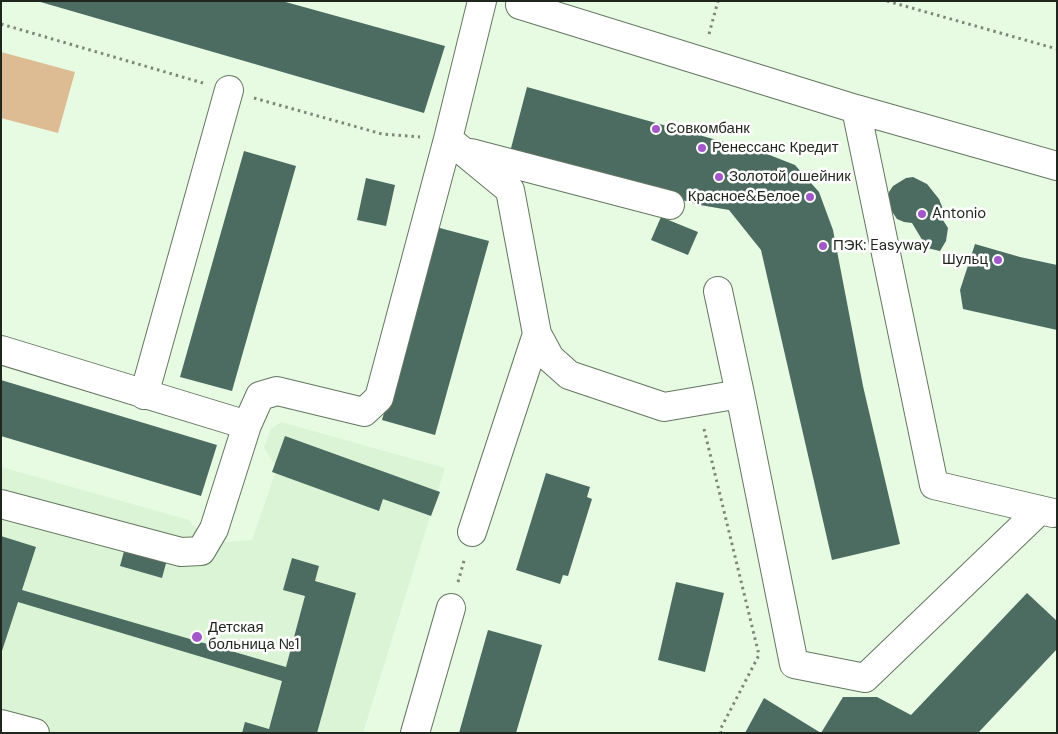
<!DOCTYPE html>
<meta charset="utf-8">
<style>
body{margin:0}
#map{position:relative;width:1058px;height:734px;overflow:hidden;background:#e7fbe3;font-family:"DM Sans",sans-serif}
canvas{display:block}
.frame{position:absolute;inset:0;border:2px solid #1f261d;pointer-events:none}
</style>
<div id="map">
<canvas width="1058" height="734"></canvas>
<div class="frame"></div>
</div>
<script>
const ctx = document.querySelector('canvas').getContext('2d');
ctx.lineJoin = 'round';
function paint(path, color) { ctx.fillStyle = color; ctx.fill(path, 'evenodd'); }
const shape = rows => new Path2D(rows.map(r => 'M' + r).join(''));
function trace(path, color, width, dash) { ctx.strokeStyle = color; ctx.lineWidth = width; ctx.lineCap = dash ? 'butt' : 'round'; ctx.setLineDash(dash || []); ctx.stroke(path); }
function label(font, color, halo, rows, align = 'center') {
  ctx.font = font + ' "DM Sans",sans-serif'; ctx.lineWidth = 5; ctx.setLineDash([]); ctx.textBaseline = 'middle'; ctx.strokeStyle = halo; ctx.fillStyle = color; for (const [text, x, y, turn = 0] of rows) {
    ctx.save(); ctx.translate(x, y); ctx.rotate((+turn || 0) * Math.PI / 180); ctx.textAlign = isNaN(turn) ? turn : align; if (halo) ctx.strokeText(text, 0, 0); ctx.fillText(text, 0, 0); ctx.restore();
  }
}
const built = shape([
 [281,422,445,468,363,733,1,733,1,467,189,520,199,532,225,542,252,540,277,468,264,448,271,429]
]);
const green = shape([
 [1,52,75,72,58,133,1,118]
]);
const building = shape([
 [37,1,282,1,445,46,424,113],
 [527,87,767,154,795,165,819,192,833,230,863,386,900,544,832,560,761,250,729,210,700,205,510,152],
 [244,151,296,166,232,391,180,377],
 [913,177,927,184,939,199,943,209,941,217,948,228,946,241,940,251,927,248,912,223,904,222,897,219,889,207,889,192,893,186,906,178],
 [366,178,395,185,386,226,357,220],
 [661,217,698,232,688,255,651,240],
 [436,227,489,241,435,435,382,420],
 [975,244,1020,257,1057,265,1057,330,963,309,960,290],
 [1,380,217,445,201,496,1,436],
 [285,436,440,492,431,516,383,499,379,511,272,472],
 [546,473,590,487,587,497,592,499,568,576,563,575,560,584,516,570],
 [1,536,36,547,22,590,286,667,305,596,283,590,292,558,319,566,315,581,356,593,317,733,242,733,245,722,269,729,282,681,18,602,1,654],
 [126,544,168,556,162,578,120,566],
 [676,582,724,593,705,672,658,660],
 [1027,593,1057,621,1057,649,978,733,745,733,764,698,821,733,843,697,877,697,911,715],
 [488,630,542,645,516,733,459,733]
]);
const path = shape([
 [887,1,1057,49],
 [1,24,203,83],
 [709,34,718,1],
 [254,98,382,134,420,137],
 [704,429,759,655,720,730,721,733],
 [458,582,465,557]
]);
const minor = shape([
 [520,5,856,109,1057,166],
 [856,109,934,485,1053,513],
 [448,139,510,190,537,334,550,358,569,375,664,407,740,394],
 [471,153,670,205],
 [718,291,740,394,794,664,865,678,1040,510],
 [1,350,247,425],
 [144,395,229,90],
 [1,504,181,552,201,551,214,529,247,425,260,396,277,391,364,412,379,398,448,139,482,1],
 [472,532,537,334],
 [1,724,35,733],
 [415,733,451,608]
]);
const markers = [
 [656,129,5,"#a358ca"],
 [702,148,5,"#a358ca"],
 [719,177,5,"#a358ca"],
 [810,197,5,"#a358ca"],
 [922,214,5,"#a358ca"],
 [823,246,5,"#a358ca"],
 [998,260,5,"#a358ca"],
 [197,637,6,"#a358ca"]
];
const poiNames = [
 ["Совкомбанк",666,129],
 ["Ренессанс Кредит",712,148],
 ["Золотой ошейник",729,177],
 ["Красное&Белое",800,197,"right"],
 ["Antonio",932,214],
 ["ПЭК: Easyway",833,246],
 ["Шульц",988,260,"right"],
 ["Детская",208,628],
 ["больница №1",208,645]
];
paint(built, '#dbf4d5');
paint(green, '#ddbb93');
paint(building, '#4c6c62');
trace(minor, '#647660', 30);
trace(path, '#7b8878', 3, [2.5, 4]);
trace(minor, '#fff', 28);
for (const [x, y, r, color] of markers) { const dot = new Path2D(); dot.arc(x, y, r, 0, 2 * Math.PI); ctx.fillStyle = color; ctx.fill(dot); trace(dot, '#fff', 2); }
label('15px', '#1f261d', '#fff', poiNames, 'left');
</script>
